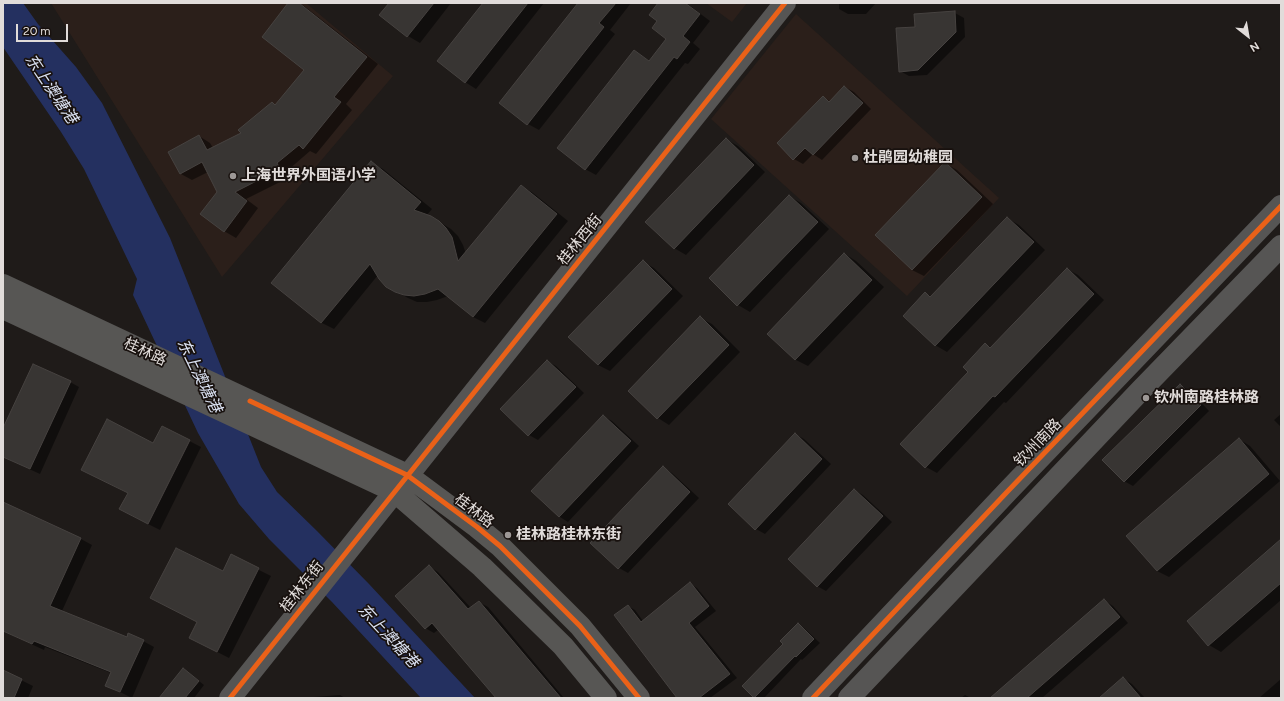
<!DOCTYPE html>
<meta charset="utf-8">
<style>
body{margin:0}
#map{position:relative;width:1284px;height:701px;overflow:hidden;background:#1f1b19;font-family:Figtree,sans-serif}
canvas{display:block}
.frame{position:absolute;inset:0;border:4px solid #e1dcda;pointer-events:none}
.north{position:absolute;left:1228px;top:16px;width:40px;height:40px;-webkit-text-stroke:3px #18110e;paint-order:stroke;rotate:149deg;font-size:11px;font-weight:700;line-height:16px;text-align:center;color:#e1dcda}
.north::after{content:'';display:block;margin:auto;width:14px;height:18px;background:#e1dcda;clip-path:polygon(50% 0,100% 100%,50% 72%,0 100%)}
.scale{position:absolute;left:16px;top:24px;width:52px;height:18px;box-sizing:border-box;border:2px solid #e1dcda;border-top:0;padding-left:5px;font-size:12px;line-height:14px;white-space:nowrap;color:#e1dcda;-webkit-text-stroke:3px #18110e;paint-order:stroke}
</style>
<div id="map">
<canvas width="1284" height="701"></canvas>
<div class="frame"></div>
<div class="north">N</div>
<div class="scale">20 m</div>
</div>
<script>
const ctx = document.querySelector('canvas').getContext('2d');
ctx.lineJoin = 'round';
function paint(path, color) { ctx.fillStyle = color; ctx.fill(path, 'evenodd'); }
const shape = rows => new Path2D(rows.map(r => 'M' + r).join(''));
function trace(path, color, width, dash) { ctx.strokeStyle = color; ctx.lineWidth = width; ctx.lineCap = dash ? 'butt' : 'round'; ctx.setLineDash(dash || []); ctx.stroke(path); }
function label(font, color, halo, rows, align = 'center') {
  ctx.font = font + ' Figtree,"Noto Sans SC",sans-serif'; ctx.lineWidth = 3.5; ctx.setLineDash([]); ctx.textBaseline = 'middle'; ctx.strokeStyle = halo; ctx.fillStyle = color; for (const [text, x, y, turn = 0] of rows) {
    ctx.save(); ctx.translate(x, y); ctx.rotate((+turn || 0) * Math.PI / 180); ctx.textAlign = isNaN(turn) ? turn : align; if (halo) ctx.strokeText(text, 0, 0); ctx.fillText(text, 0, 0); ctx.restore();
  }
}
const built = shape([
 [51,3,306,3,393,76,222,277],
 [706,3,747,3,732,22],
 [796,14,999,198,907,296,711,119]
]);
const water = shape([
 [3,3,23,3,38,24,76,67,102,103,170,238,261,467,277,492,317,531,369,584,475,698,421,698,332,602,269,539,239,504,198,433,133,295,137,279,84,169,61,132,3,47]
]);
const shadow = shape([
 [290,3,299,3,304,6,378,64,346,104,352,110,316,154,310,151,288,170,292,176,246,199,258,208,236,238,224,231,218,192,208,172,192,180,181,174,199,136,210,143,213,148,243,133,272,103,276,105,305,70],
 [390,3,451,3,420,43,408,36,381,15],
 [484,3,544,3,476,89,465,82],
 [579,3,631,3,610,30,615,34,539,130,528,124,500,103],
 [659,3,686,3,710,21,693,43,700,49,688,64,685,63,596,175,585,169,634,51,650,61,668,39,658,21],
 [839,3,876,3,866,14,848,14,839,9],
 [955,13,964,18,965,37,927,75,909,76,900,71,916,28],
 [845,87,854,92,871,109,822,160,813,154,803,164,794,159,823,97,831,102],
 [726,139,738,146,765,172,686,255,674,248],
 [371,163,383,169,432,209,427,215,451,229,458,236,463,245,466,254,521,186,533,193,568,221,485,323,473,317,448,296,437,300,427,302,417,302,408,298,387,286,378,275,334,329,322,323,273,283],
 [945,163,957,170,993,204,924,276,912,270,876,235],
 [789,196,801,203,829,229,750,312,738,305],
 [1007,218,1019,225,1045,250,947,352,935,345,925,293,932,297],
 [845,254,856,261,884,287,808,366,796,360,769,334],
 [643,262,654,268,683,296,610,371,598,365],
 [1067,269,1078,275,1104,300,1006,403,1004,402,937,473,926,467,970,372,985,344,992,348],
 [700,318,712,324,740,352,669,425,658,418],
 [547,361,556,366,584,393,538,440,529,435],
 [70,382,79,387,40,474,3,457,3,431],
 [1180,385,1189,390,1209,411,1133,486,1124,481],
 [1281,414,1281,427,1274,420],
 [603,416,612,421,639,446,568,522,560,517,533,491],
 [162,427,201,447,160,530,132,516,129,494,94,476,154,444],
 [795,434,804,439,831,464,765,534,756,529,729,504],
 [1239,439,1250,446,1280,481,1169,577,1157,571],
 [663,467,672,473,699,498,628,573,619,568],
 [854,490,863,495,892,522,826,591,817,586],
 [3,504,81,539,92,545,62,611,127,638,143,641,154,647,132,698,106,685,111,673,45,647,44,650,3,631],
 [1281,541,1281,600,1221,652,1209,645],
 [231,556,271,576,229,658,190,638],
 [429,566,438,572,471,608,479,602,488,607,564,698,497,698,439,629,434,633,425,628],
 [690,584,697,588,716,611,695,627,737,678,710,698,678,698,628,606,635,610,643,621],
 [1104,600,1113,606,1128,623,1042,698,1005,698],
 [799,624,804,628,820,643,802,660,801,659,764,698,755,697,743,686,784,644],
 [3,671,33,686,28,698,3,698],
 [189,673,204,685,194,698,161,698],
 [1123,678,1132,684,1145,698,1101,698],
 [1281,679,1281,698,1259,698],
 [340,695,345,698,301,698],
 [965,695,971,698,961,698]
]);
const building = shape([
 [288,3,299,3,367,57,334,97,341,102,303,149,299,145,277,163,280,169,235,192,247,201,224,232,200,214,217,192,202,162,180,174,168,152,199,135,207,150,241,133,238,130,272,102,275,105,304,70,262,37,288,3],
 [389,3,434,3,407,37,379,15,389,3],
 [483,3,528,3,465,83,437,61,483,3],
 [578,3,616,3,599,23,604,27,527,125,499,103,578,3],
 [658,3,685,3,700,14,683,36,690,42,677,59,674,57,585,170,557,148,634,50,649,61,666,39,652,28,657,21,649,15,658,3],
 [955,11,956,32,918,70,899,72,896,28,915,27,914,14,955,11],
 [844,86,863,103,813,155,805,148,793,160,777,143,823,96,829,102,844,86],
 [726,138,754,165,674,249,645,222,726,138],
 [371,161,421,202,414,210,431,216,439,221,446,228,452,237,458,261,521,185,557,214,473,317,438,289,425,294,414,296,404,295,395,292,386,287,379,279,370,264,321,323,271,283,371,161],
 [945,162,982,197,912,270,875,235,945,162],
 [789,195,818,222,737,306,709,278,789,195],
 [1007,217,1034,242,935,346,903,316,925,292,930,297,1007,217],
 [844,253,872,280,795,360,767,334,844,253],
 [643,260,672,289,598,365,568,337,643,260],
 [1067,268,1094,294,995,397,993,396,925,468,900,444,968,372,963,367,985,343,990,348,1067,268],
 [700,316,729,345,657,419,628,391,700,316],
 [547,360,576,387,528,436,500,409,547,360],
 [33,364,71,381,30,469,3,457,3,428,33,364],
 [1180,384,1201,405,1124,482,1102,460,1180,384],
 [603,415,631,441,559,517,531,491,603,415],
 [107,419,153,443,162,426,190,440,148,524,119,509,128,493,81,470,107,419],
 [795,433,822,459,755,530,728,504,795,433],
 [1239,438,1269,474,1157,571,1126,536,1239,438],
 [663,466,690,492,618,569,590,543,663,466],
 [854,489,883,516,817,587,788,559,854,489],
 [3,502,81,538,50,606,127,637,128,633,144,640,120,692,105,686,111,672,34,641,32,644,3,631,3,502],
 [1281,539,1281,583,1208,646,1187,621,1281,539],
 [176,548,223,571,231,554,259,568,217,652,189,638,197,622,150,598,176,548],
 [429,565,468,609,479,601,561,698,496,698,432,623,425,629,395,596,429,565],
 [690,582,709,606,689,623,730,674,699,698,677,698,614,615,628,605,641,622,690,582],
 [1104,599,1120,617,1027,698,990,698,1104,599],
 [798,623,814,639,796,657,795,656,754,698,742,686,783,644,780,641,798,623],
 [183,668,199,681,185,698,159,698,183,668],
 [3,670,22,679,14,698,3,698,3,670],
 [1123,677,1141,698,1099,698,1123,677]
]);
const minor = shape([
 [230,698,785,3],
 [813,698,1007,492,1281,206],
 [849,698,1140,391,1281,246]
]);
const major = shape([
 [3,285,407,475,477,527,500,546,580,626,639,698],
 [3,308,394,491,482,567,516,600,563,646,606,698]
]);
const cycleway = shape([
 [250,401,407,475,477,527,500,546,580,626,639,698],
 [230,698,785,3],
 [813,698,1007,492,1281,206]
]);
const markers = [
 [855,158,4,"#9d9896"],
 [233,176,4,"#9d9896"],
 [1146,398,4,"#9d9896"],
 [508,535,4,"#9d9896"]
];
const poiNames = [
 ["杜鹃园幼稚园",863,158],
 ["上海世界外国语小学",241,176],
 ["钦州南路桂林路",1154,398],
 ["桂林路桂林东街",516,535]
];
const streetNames = [
 ["桂林西街",580,240,-51],
 ["桂林路",145,352,25],
 ["钦州南路",1038,443,-46],
 ["桂林路",474,511,37],
 ["桂林东街",302,587,-52]
];
const waterNames = [
 ["东上澳塘港",51,89,56],
 ["东上澳塘港",199,376,64],
 ["东上澳塘港",388,636,47]
];
paint(built, '#2b1f1a');
paint(water, '#243060');
paint(shadow, '#0007');
paint(building, '#383533');
trace(building, '#464240', 1);
trace(minor, '#565554', 22);
trace(major, '#575654', 22);
trace(cycleway, '#ea6118', 5);
for (const [x, y, r, color] of markers) { const dot = new Path2D(); dot.arc(x, y, r, 0, 2 * Math.PI); ctx.fillStyle = color; ctx.fill(dot); trace(dot, '#18110e', 1.5); }
label('bold 15px', '#e1dcda', '#18110e', poiNames, 'left');
label('15px', '#e1dcda', '#18110e', streetNames);
label('italic 16px', '#dbe2f3', '#18110e', waterNames);
</script>
